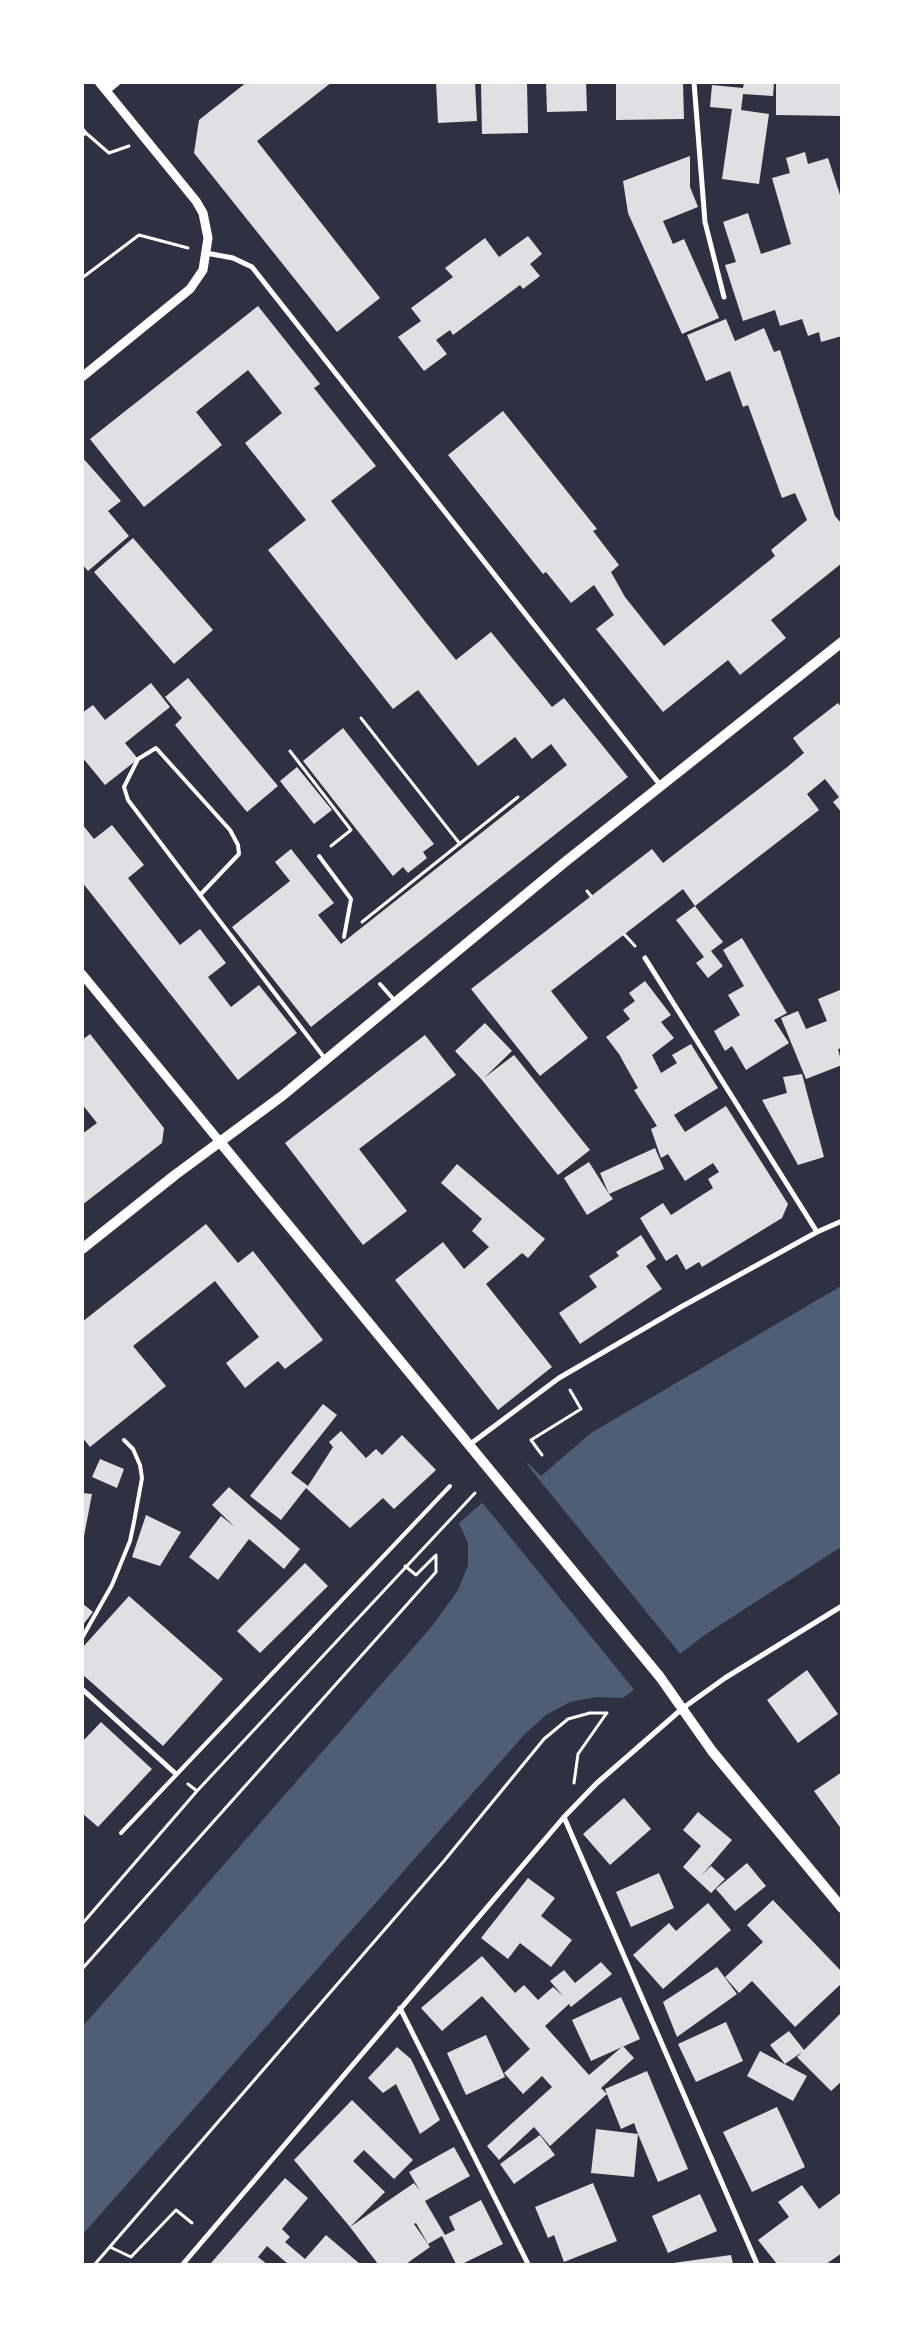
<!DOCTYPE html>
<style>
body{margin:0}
#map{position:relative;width:924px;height:2347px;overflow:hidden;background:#2d3142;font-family:"Work Sans",sans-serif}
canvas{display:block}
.frame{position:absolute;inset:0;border:84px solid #fff;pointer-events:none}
</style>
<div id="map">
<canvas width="924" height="2347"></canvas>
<div class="frame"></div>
</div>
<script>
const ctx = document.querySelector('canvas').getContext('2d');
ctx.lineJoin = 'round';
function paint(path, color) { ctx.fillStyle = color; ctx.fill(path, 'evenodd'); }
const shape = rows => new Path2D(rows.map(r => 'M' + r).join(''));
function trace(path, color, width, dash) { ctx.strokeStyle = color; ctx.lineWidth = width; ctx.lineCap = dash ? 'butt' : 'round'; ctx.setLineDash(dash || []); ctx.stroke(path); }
const water = shape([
 [841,1286,841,1547,706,1634,623,1698,596,1697,570,1702,546,1715,524,1735,83,2234,83,2026,433,1625,458,1590,468,1565,468,1543,459,1523,528,1463,541,1476,591,1433]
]);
const pier = shape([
 [525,1462,682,1656,636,1692,481,1501]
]);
const building = shape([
 [247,82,332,82,257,141,380,298,337,332,194,153,199,120],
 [436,82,475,82,477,121,438,123],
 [481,82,527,82,528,133,482,134],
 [546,82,586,82,587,111,547,112],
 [616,82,683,82,684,119,616,120],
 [744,82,774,82,773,96,743,94,741,110,769,114,759,184,722,179,732,109,710,107,712,85,743,88],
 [776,82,842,82,842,116,776,115],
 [805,152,808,164,828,158,842,201,842,336,821,342,819,332,808,336,802,319,780,326,775,310,743,321,725,265,736,262,723,222,748,213,761,254,791,244,772,178,790,173,786,158],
 [690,156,690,187,698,207,663,221,673,244,684,239,719,318,682,334,628,213,623,181],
 [528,236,542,254,530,264,540,276,523,289,520,285,453,335,450,330,436,340,447,354,424,371,398,337,421,321,411,308,453,277,445,268,485,238,499,257],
 [258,306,320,384,314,388,376,466,331,501,427,624,456,660,491,632,552,707,564,698,628,777,311,1027,232,927,290,881,275,862,291,849,334,903,318,915,341,944,567,765,551,744,532,759,515,737,478,766,418,690,393,709,268,550,306,520,245,443,282,413,248,370,196,412,222,445,144,507,90,439],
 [726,319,735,341,764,328,774,352,780,350,835,516,842,524,842,563,771,620,786,638,740,675,728,660,663,712,596,629,614,615,594,585,571,603,546,572,543,574,448,455,503,411,597,529,593,531,619,565,611,572,625,597,664,646,775,556,771,550,807,520,795,493,782,498,748,405,743,407,730,371,706,381,687,335],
 [82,457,121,501,108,511,129,536,88,571,82,564],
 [133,538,213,630,174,664,94,572],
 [188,678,278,786,247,812,175,725,182,718,165,697],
 [151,683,170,707,125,743,138,759,105,785,82,757,82,713,93,705,105,720],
 [838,703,842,708,842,813,833,802,839,797,825,779,807,794,819,810,695,906,683,889,551,991,588,1038,540,1076,471,989,652,849,663,863,786,768,804,753,793,738],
 [343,728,434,844,423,852,427,858,408,873,403,867,393,876,303,761],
 [297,767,332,810,314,824,280,781],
 [82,824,94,839,112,825,144,865,128,878,180,945,200,929,226,963,208,977,231,1007,259,985,297,1033,238,1080,82,882],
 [695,906,723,942,711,951,723,966,708,978,696,963,704,957,676,920],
 [742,938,787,1013,774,1020,789,1043,746,1070,732,1046,725,1051,714,1031,740,1015,728,995,744,986,723,950],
 [645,981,671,1015,661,1022,674,1038,652,1055,661,1073,677,1063,672,1055,691,1044,718,1088,674,1115,685,1132,726,1106,788,1204,782,1218,702,1267,699,1262,686,1270,677,1254,666,1261,640,1218,663,1203,671,1215,713,1188,708,1179,719,1172,713,1163,685,1181,668,1154,661,1158,651,1129,657,1126,634,1090,638,1088,619,1054,606,1037,630,1019,623,1010,635,1001,629,993],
 [840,990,842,1048,838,1049,842,1065,806,1079,781,1018,798,1011,806,1029,827,1021,818,999],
 [485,1023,512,1051,484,1078,514,1055,590,1150,558,1175,482,1080,455,1051],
 [90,1034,164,1128,162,1143,82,1205,82,1134,97,1123,82,1104,82,1040],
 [425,1035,456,1075,359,1149,407,1211,363,1245,285,1143],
 [802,1074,824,1157,798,1165,762,1100,787,1093,783,1077],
 [655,1148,664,1169,609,1194,613,1199,587,1215,564,1178,589,1162,609,1194,600,1173],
 [457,1164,545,1239,528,1258,522,1253,486,1284,552,1367,498,1410,395,1280,443,1242,464,1269,489,1247,472,1231,482,1219,441,1183],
 [206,1224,238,1263,253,1251,323,1340,285,1369,278,1361,245,1388,226,1363,259,1337,215,1281,133,1346,166,1386,90,1447,82,1437,82,1322],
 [641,1235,656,1259,646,1266,662,1289,580,1344,559,1313,597,1287,589,1276,619,1256,616,1252],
 [323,1404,337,1415,291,1473,308,1486,333,1447,329,1442,341,1431,366,1458,376,1449,382,1455,402,1435,436,1470,394,1509,383,1498,350,1528,306,1488,281,1520,250,1496],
 [100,1459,124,1469,117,1488,92,1477],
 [229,1487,300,1549,284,1569,249,1539,218,1580,189,1557,221,1516,235,1527,212,1505],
 [82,1493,92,1494,84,1536,82,1535],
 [146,1515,181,1532,160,1566,132,1557],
 [305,1563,328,1586,260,1653,237,1631],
 [129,1596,223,1679,163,1746,82,1674,82,1648],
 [82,1603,93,1612,82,1626],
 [807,1670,838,1714,798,1743,767,1700],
 [101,1722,152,1769,98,1827,82,1813,82,1742],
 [842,1772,842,1830,814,1791],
 [624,1798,651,1829,610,1865,583,1834],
 [698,1812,732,1840,702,1875,711,1866,725,1879,711,1893,683,1867,701,1846,683,1830],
 [747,1863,766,1886,735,1911,716,1889],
 [659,1873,674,1908,631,1927,616,1892],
 [528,1878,555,1898,541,1916,572,1940,551,1967,520,1943,508,1959,481,1938],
 [773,1900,842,1972,842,1983,795,2027,752,1981,739,1993,725,1977,763,1942,747,1925],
 [708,1903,731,1930,663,1989,633,1955,669,1923,676,1931],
 [482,1956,515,1993,524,1985,538,2000,553,1987,563,1996,550,1981,564,1970,575,1983,601,1962,612,1974,571,2007,569,2004,545,2026,589,2075,623,2046,634,2058,601,2088,607,2094,550,2146,534,2127,499,2160,487,2146,552,2087,542,2076,523,2094,504,2073,530,2049,482,1996,442,2031,421,2008],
 [717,1967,737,1994,677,2037,663,2002],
 [621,1997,640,2039,591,2061,572,2020],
 [842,2012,842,2081,831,2091,797,2057,802,2052,785,2064,770,2045,789,2031,804,2050],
 [726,2022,743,2061,696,2082,678,2044],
 [486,2035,505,2077,466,2095,447,2053],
 [397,2047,411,2059,440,2120,420,2134,396,2084,383,2093,368,2078],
 [760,2051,807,2076,793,2101,747,2076],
 [647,2071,688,2169,658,2182,638,2134,634,2177,591,2173,596,2129,638,2134,634,2123,621,2129,605,2089],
 [352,2100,413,2160,394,2179,364,2150,353,2161,385,2192,350,2227,294,2160],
 [777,2107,805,2167,752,2192,723,2132],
 [540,2135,555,2155,514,2184,500,2164],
 [454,2147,470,2176,425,2201,445,2235,455,2230,449,2217,481,2200,503,2244,462,2264,456,2264,442,2236,428,2244,416,2223,414,2224,430,2247,406,2264,378,2264,350,2227,414,2183,420,2191,409,2172],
 [285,2178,308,2198,282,2229,290,2237,285,2242,305,2259,326,2235,360,2264,288,2264,267,2246,258,2257,267,2264,211,2263],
 [593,2183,617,2241,564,2262,554,2235,548,2238,535,2207],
 [802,2185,819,2209,842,2192,842,2253,826,2264,777,2264,758,2240,789,2217,778,2202],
 [700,2194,717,2231,668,2253,652,2216],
 [731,2255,733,2264,674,2264,673,2263]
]);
const path = shape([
 [82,128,86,133,82,136],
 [86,133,109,153,129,146],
 [82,278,139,235,188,248],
 [361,718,460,844],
 [290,751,351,830,331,846],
 [587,891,591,896],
 [362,922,518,797],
 [624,934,635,946],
 [542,1455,531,1440,581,1409,570,1390],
 [405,1566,416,1575,435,1556],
 [574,1783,578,1754,606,1714],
 [188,1784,197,1791],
 [82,1924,197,1791,475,1493],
 [82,1969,436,1572,436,1555],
 [110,2247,131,2257,176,2210,192,2223],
 [95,2264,444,1861,544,1739,568,1719,590,1713,607,1713]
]);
const service = shape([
 [319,856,351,899,344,937],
 [200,895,239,854,238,845,230,830,156,748,138,759,124,787,128,800,200,895,209,907,326,1060],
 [380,984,395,1001],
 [82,1638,112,1585,130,1541,134,1522,142,1478,140,1465,133,1449,124,1440],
 [121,1833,450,1486]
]);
const minor = shape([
 [694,82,705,222,724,297],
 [206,253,233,258,252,267,661,786],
 [645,958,817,1232],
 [469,1445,559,1378,681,1307,817,1232,842,1221],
 [82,1689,176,1774],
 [564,1817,757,2264],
 [400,2008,528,2264],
 [183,2264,564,1817,597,1783,683,1708,725,1678,842,1606]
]);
const tertiary = shape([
 [106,90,116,82],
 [82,377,190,289,203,270,208,238,203,213,196,201,99,82],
 [82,974,220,1142]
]);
const secondary = shape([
 [220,1142,660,1677,712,1751,842,1908],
 [82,1249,175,1175,282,1096,565,862,842,642]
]);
paint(water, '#4f5d75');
paint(pier, '#2d3142');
paint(building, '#e0e0e3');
trace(path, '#fff', 3);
trace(service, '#fff', 4);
trace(minor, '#fff', 5);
trace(tertiary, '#fff', 9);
trace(secondary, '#fff', 10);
</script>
